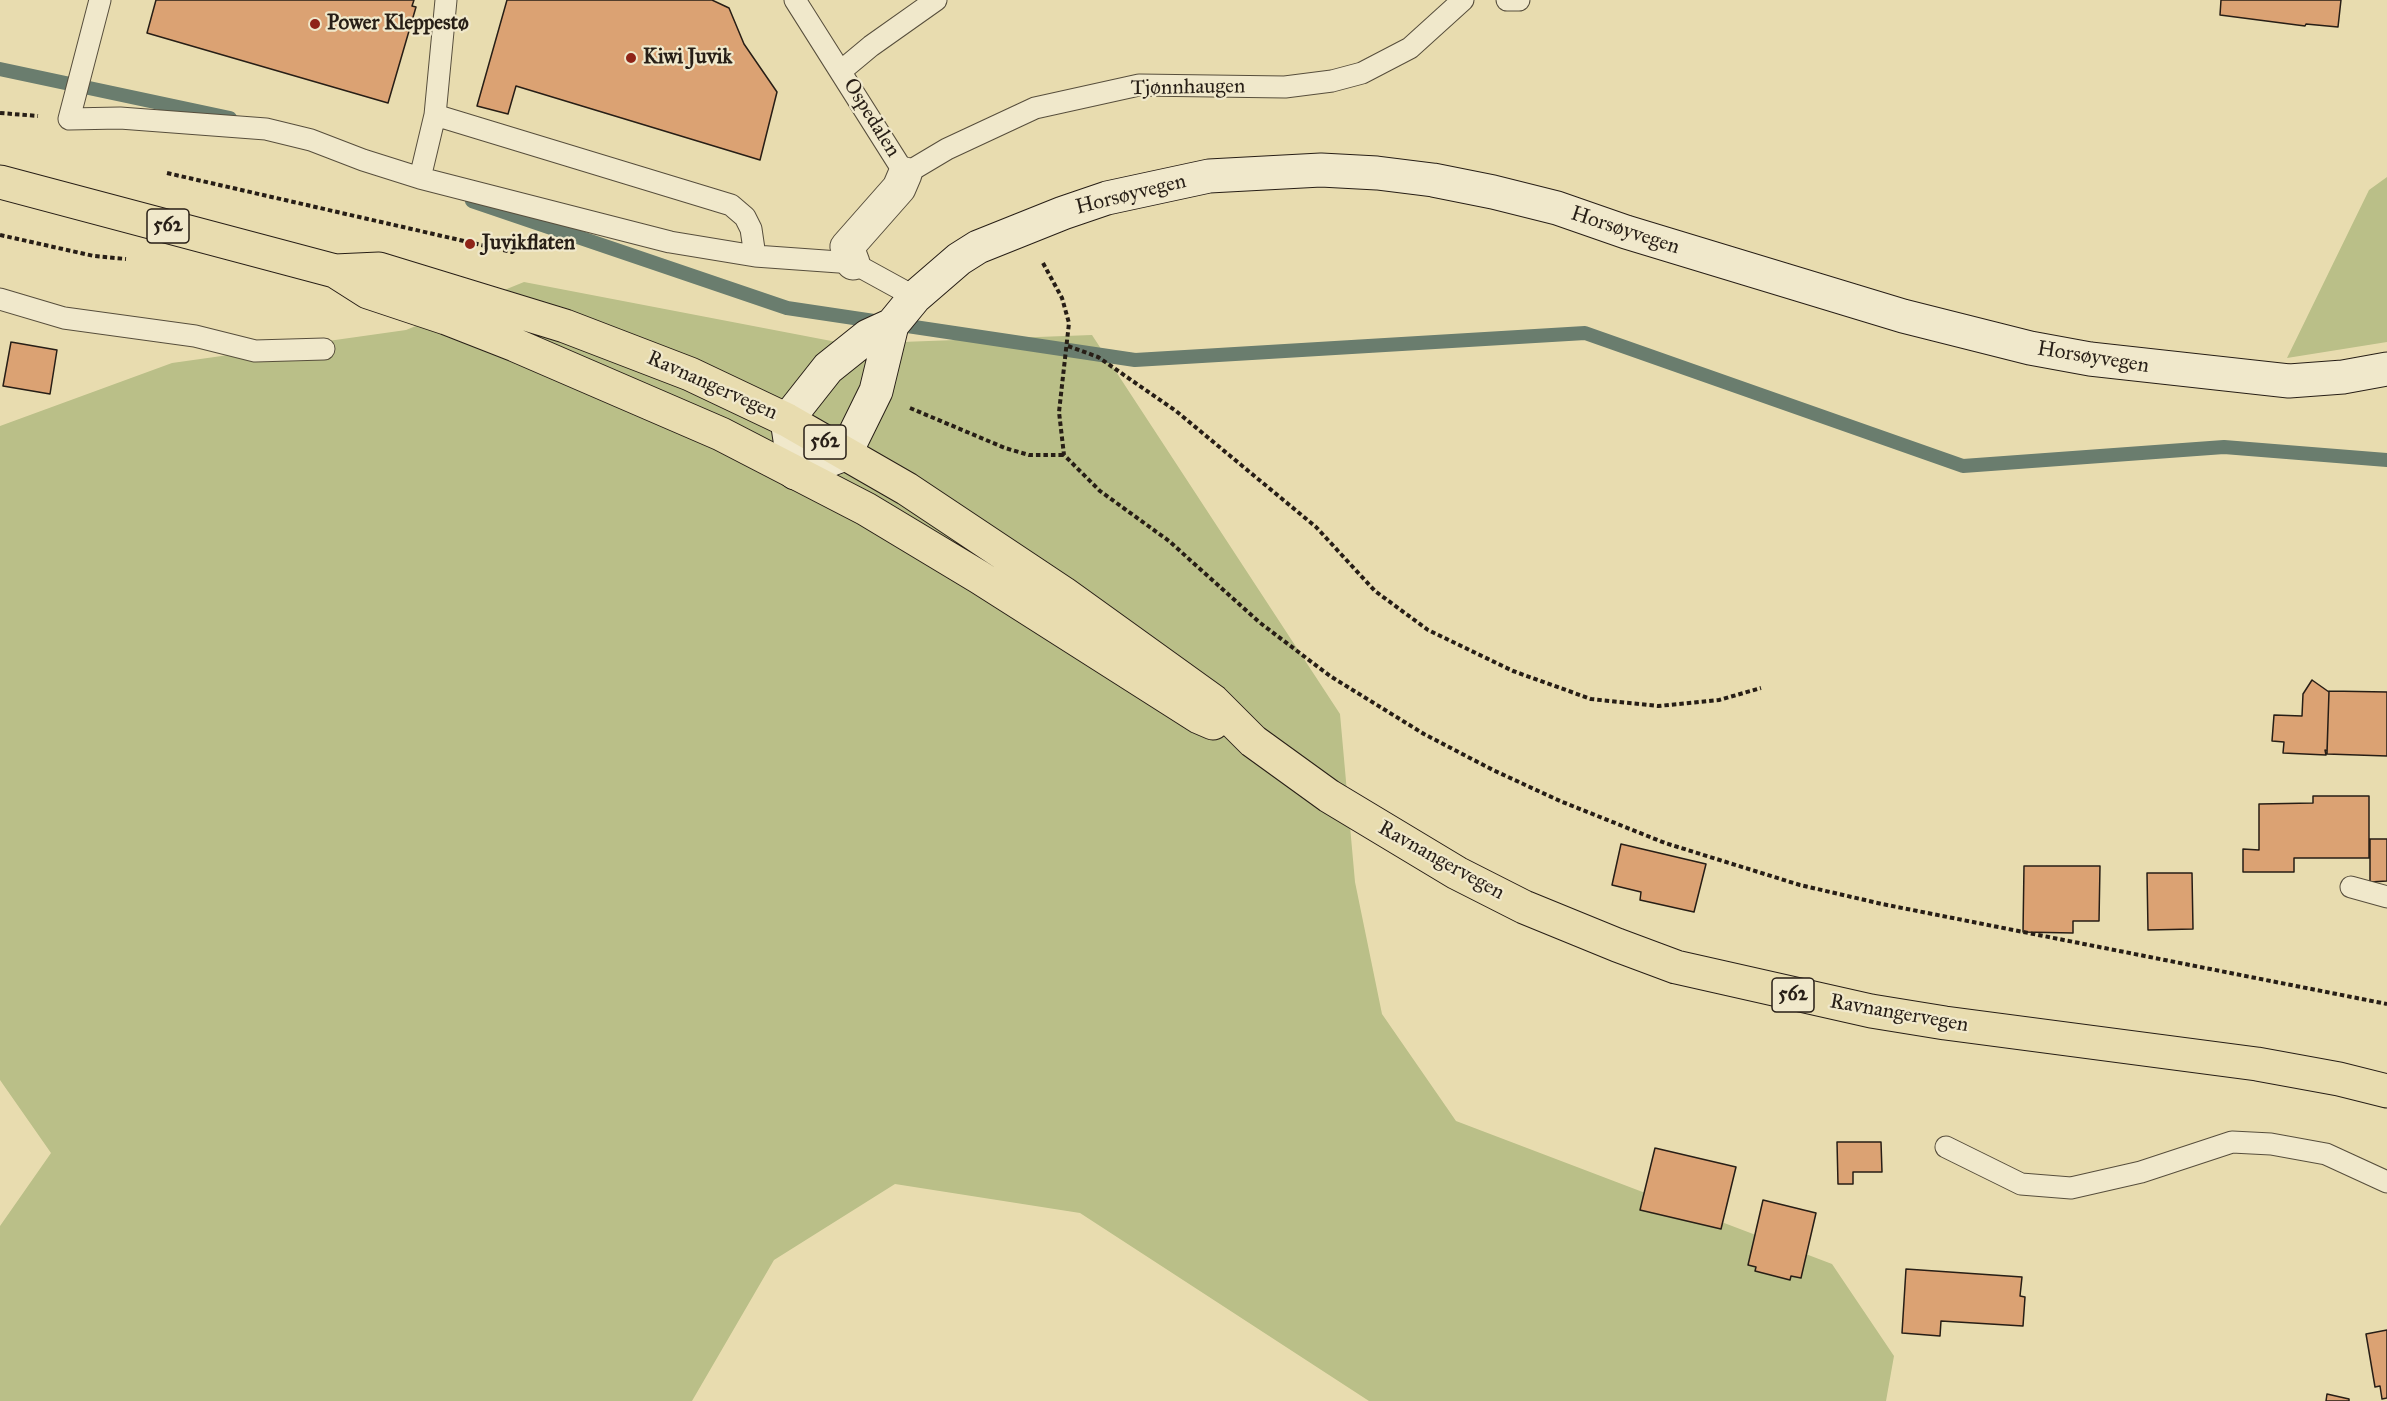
<!DOCTYPE html>
<meta charset="utf-8">
<style>
body{margin:0}
canvas{display:block;background:#e8dcaf}
</style>
<canvas width="2387" height="1401"></canvas>
<script>
const ctx = document.querySelector('canvas').getContext('2d');
ctx.lineJoin = 'round';
function paint(path, color) { ctx.fillStyle = color; ctx.fill(path, 'evenodd'); }
const shape = rows => new Path2D(rows.map(r => 'M' + r).join(''));
function trace(path, color, width, dash) { ctx.strokeStyle = color; ctx.lineWidth = width; ctx.lineCap = dash ? 'butt' : 'round'; ctx.setLineDash(dash || []); ctx.stroke(path); }
function label(font, color, halo, rows, align = 'center') {
  ctx.font = font + ' "IM FELL Great Primer",serif'; ctx.lineWidth = 4.5; ctx.setLineDash([]); ctx.textBaseline = 'middle'; ctx.strokeStyle = halo; ctx.fillStyle = color; for (const [text, x, y, turn = 0] of rows) {
    ctx.save(); ctx.translate(x, y); ctx.rotate((+turn || 0) * Math.PI / 180); ctx.textAlign = isNaN(turn) ? turn : align; if (halo) ctx.strokeText(text, 0, 0); ctx.fillText(text, 0, 0); ctx.restore();
  }
}
const green = shape([
 [2387,177,2387,342,2287,358,2369,190],
 [524,282,847,344,1092,335,1340,714,1355,882,1382,1014,1456,1121,1832,1264,1894,1356,1886,1401,1369,1401,1080,1213,895,1184,774,1260,692,1401,0,1401,0,1226,51,1153,0,1080,0,426,172,363,406,330]
]);
const stream = shape([
 [0,69,230,118],
 [472,201,787,308,1135,360,1585,333,1963,466,2224,447,2387,460]
]);
const building = shape([
 [156,0,414,0,412,6,416,7,388,103,147,33,156,0],
 [507,0,712,0,729,8,744,44,777,92,760,160,516,86,508,114,477,106,507,0],
 [2221,0,2341,0,2338,27,2306,24,2305,26,2220,15,2221,0],
 [11,342,57,350,50,394,3,386,11,342],
 [2312,680,2329,692,2327,751,2325,750,2326,755,2283,753,2284,742,2272,741,2274,715,2302,716,2303,694,2312,680],
 [2329,691,2387,692,2387,756,2327,754,2329,691],
 [2313,796,2369,796,2369,858,2294,858,2294,872,2243,872,2243,849,2259,850,2259,804,2313,803,2313,796],
 [2370,839,2387,839,2387,881,2370,882,2370,839],
 [1621,844,1706,864,1694,912,1640,900,1641,892,1612,885,1621,844],
 [2024,866,2100,866,2099,921,2073,921,2073,933,2023,932,2024,866],
 [2147,873,2192,873,2193,929,2148,930,2147,873],
 [1837,1142,1881,1142,1882,1172,1853,1172,1853,1184,1838,1184,1837,1142],
 [1655,1148,1736,1167,1721,1229,1640,1210,1655,1148],
 [1763,1200,1816,1213,1801,1278,1791,1276,1790,1280,1755,1271,1756,1267,1748,1265,1763,1200],
 [1906,1269,2022,1277,2020,1296,2025,1297,2023,1326,1941,1321,1940,1336,1902,1333,1906,1269],
 [2387,1330,2387,1398,2382,1399,2380,1386,2375,1387,2366,1334,2387,1330],
 [2327,1394,2349,1399,2349,1401,2326,1401,2327,1394]
]);
const path = shape([
 [0,113,38,116],
 [167,173,512,252,525,240],
 [0,235,94,256,126,259],
 [1043,263,1062,298,1069,323,1059,412,1064,455,1100,491,1169,541,1259,622,1330,676,1424,734,1493,770,1560,801,1665,843,1800,885,1882,904,2387,1004],
 [1068,346,1098,357,1176,411,1316,527,1375,591,1428,630,1513,671,1591,699,1658,706,1719,700,1761,688],
 [910,408,1005,448,1029,455,1064,455]
]);
const service = shape([
 [100,0,69,119,120,118,266,129,311,140,363,160,420,178,670,242,755,256,853,263,915,297],
 [795,0,905,174,947,149,1035,108,1139,85,1285,87,1332,81,1362,73,1410,48,1463,0],
 [1507,0,1519,0],
 [841,71,871,46,936,0],
 [435,115,731,205,745,217,751,229,755,256],
 [420,178,435,115,446,0],
 [0,299,64,318,195,336,255,351,324,349],
 [2351,887,2387,897],
 [1946,1147,2021,1184,2071,1188,2141,1172,2232,1142,2271,1144,2326,1154,2387,1182]
]);
const minor = shape([
 [853,263,847,247,899,188,905,174]
]);
const secondary = shape([
 [892,325,876,391,845,454,795,473,787,420,828,368,868,336,892,325,915,297,959,259,978,247,1063,213,1107,198,1209,176,1321,170,1377,173,1433,180,1493,192,1557,208,1626,232,1903,316,2030,348,2090,359,2289,381,2343,377,2387,369]
]);
const primary = shape([
 [0,182,335,271,368,292,446,318,515,345,721,434,866,509,979,577,1199,717,1213,723],
 [335,271,379,269,565,326,690,374,787,420,907,489,1063,593,1213,701,1253,741,1329,796,1457,873,1524,907,1617,945,1676,967,1871,1011,1945,1023,2257,1064,2339,1079,2387,1091]
]);
const markers = [
 [315,24,6,"#8f2418"],
 [631,58,6,"#8f2418"],
 [470,244,6,"#8f2418"]
];
const shields = [
 [168,226,42],
 [825,442,42],
 [1793,995,42]
];
const shieldNames = [
 ["562",168,226],
 ["562",825,442],
 ["562",1793,995]
];
const poiNames = [
 ["Power Kleppestø",327,24],
 ["Kiwi Juvik",643,58],
 ["Juvikflaten",482,244]
];
const streetNames = [
 ["Tjønnhaugen",1188,88,-1],
 ["Ospedalen",871,118,58],
 ["Horsøyvegen",1131,195,-14],
 ["Horsøyvegen",1625,231,18],
 ["Horsøyvegen",2093,358,9],
 ["Ravnangervegen",712,386,24],
 ["Ravnangervegen",1441,861,29],
 ["Ravnangervegen",1899,1014,10]
];
paint(green, '#babf88');
trace(stream, '#6a7d6e', 14);
paint(building, '#dba273');
trace(building, '#271e16', 1.5);
trace(service, '#574e3c', 23);
trace(minor, '#574e3c', 35);
trace(secondary, '#271e16', 35);
trace(primary, '#271e16', 35);
trace(path, '#271e16', 4, [4.5, 3]);
trace(service, '#f0e8cb', 21);
trace(minor, '#f0e8cb', 33);
trace(secondary, '#f0e8cb', 33);
trace(primary, '#e8dcaf', 33);
for (const [x, y, r, color] of markers) { const dot = new Path2D(); dot.arc(x, y, r, 0, 2 * Math.PI); ctx.fillStyle = color; ctx.fill(dot); trace(dot, '#f0e8cb', 2); }
for (const [x, y, w] of shields) { const box = new Path2D(); box.roundRect(x - w / 2, y - 17, w, 34, 4.5); ctx.fillStyle = '#f0e8cb'; ctx.fill(box); trace(box, '#271e16', 1.5); }
label('bold 20px', '#271e16', null, shieldNames);
label('bold 21px', '#271e16', '#f0e8cb', poiNames, 'left');
label('21px', '#271e16', '#f0e8cb', streetNames);
</script>
